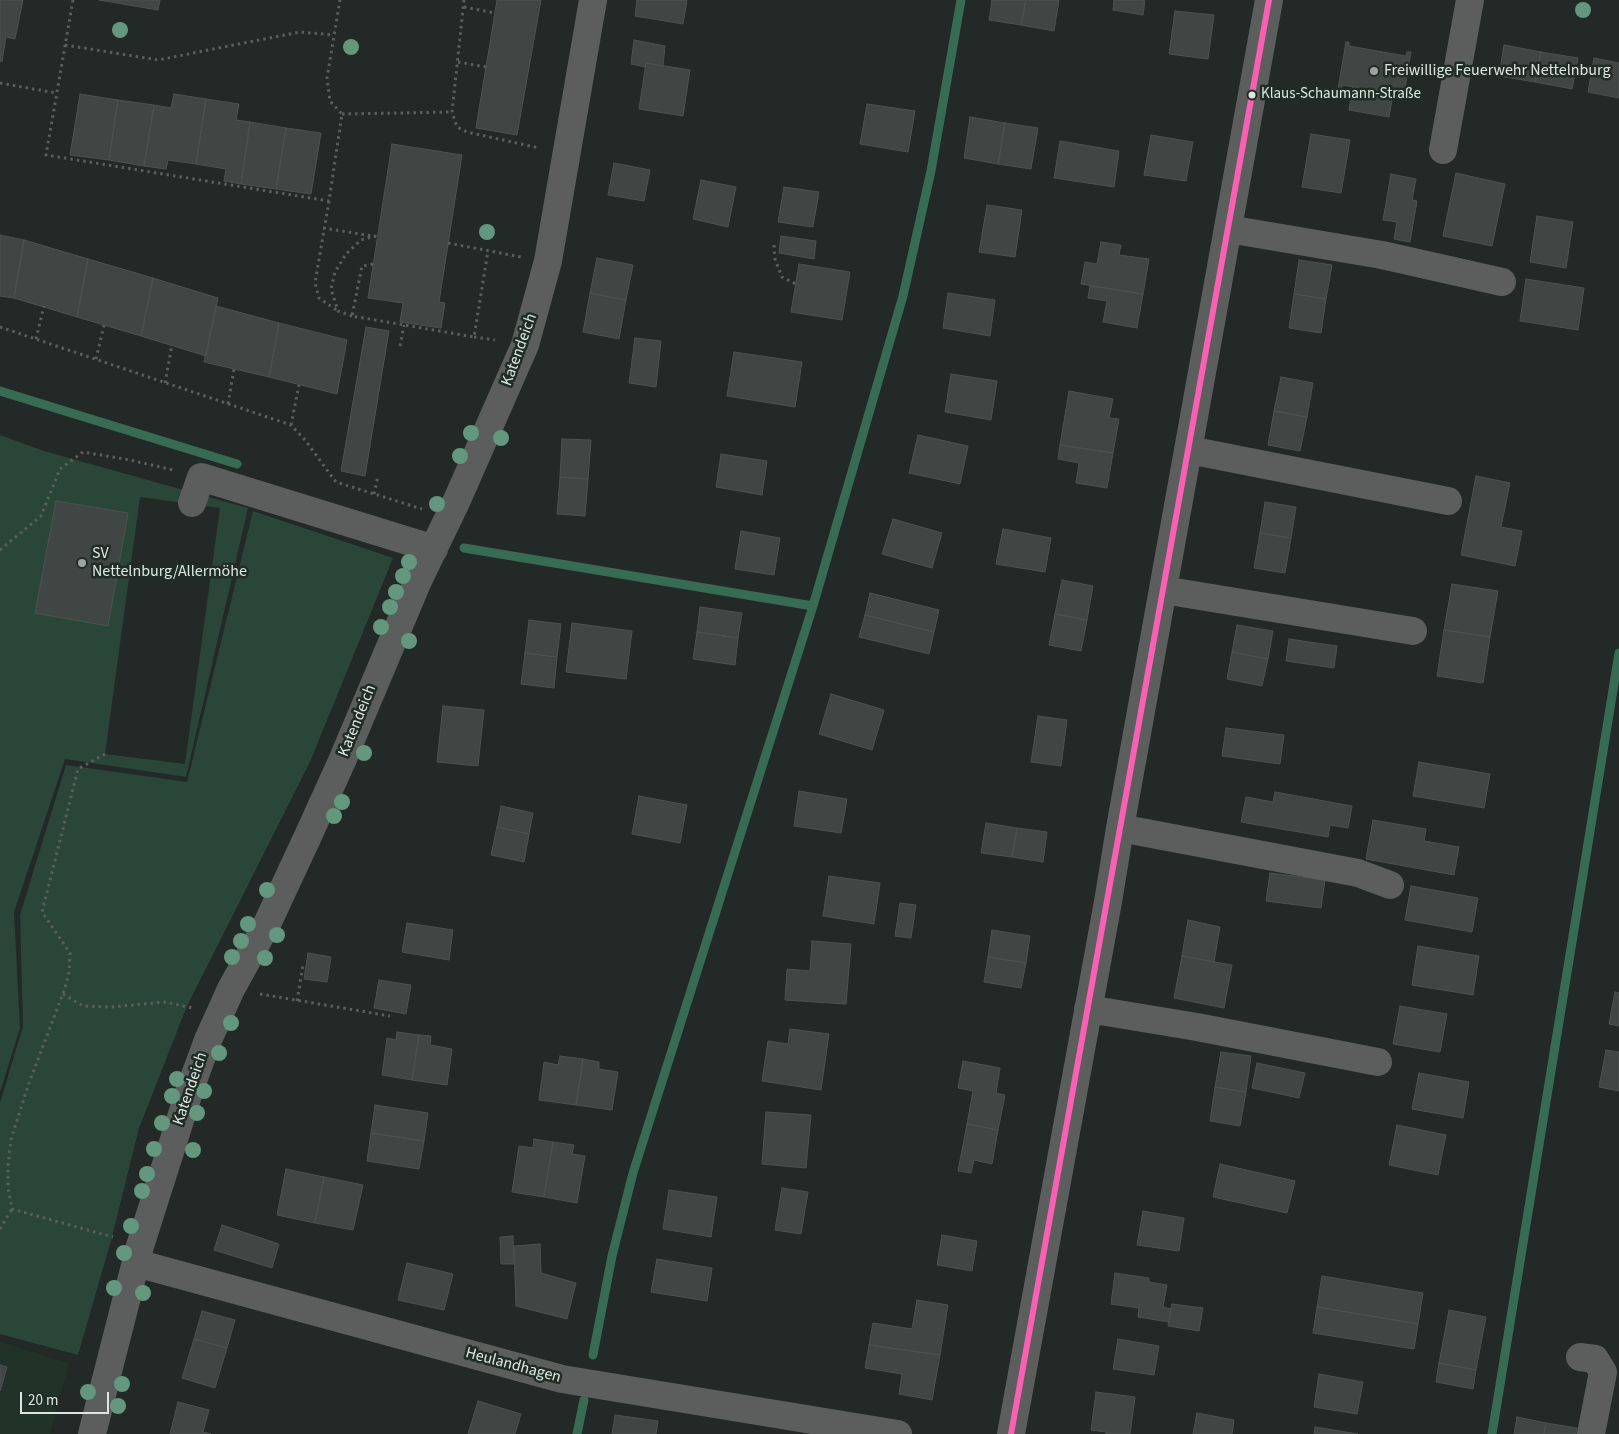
<!DOCTYPE html>
<meta charset="utf-8">
<style>
body{margin:0}
#map{position:relative;width:1619px;height:1434px;overflow:hidden;background:#232926;font-family:"Source Sans 3",sans-serif}
canvas{display:block}
.scale{position:absolute;left:20px;top:1392px;width:89px;height:22px;box-sizing:border-box;border:2px solid #dee5e1;border-top:0;padding-left:6px;font-size:15px;line-height:18px;white-space:nowrap;color:#dee5e1;-webkit-text-stroke:4px #202c26;paint-order:stroke}
</style>
<div id="map">
<canvas width="1619" height="1434"></canvas>
<div class="scale">20 m</div>
</div>
<script>
const ctx = document.querySelector('canvas').getContext('2d');
ctx.lineJoin = 'round';
function paint(path, color) { ctx.fillStyle = color; ctx.fill(path, 'evenodd'); }
const shape = rows => new Path2D(rows.map(r => 'M' + r).join(''));
function trace(path, color, width, dash) { ctx.strokeStyle = color; ctx.lineWidth = width; ctx.lineCap = dash ? 'butt' : 'round'; ctx.setLineDash(dash || []); ctx.stroke(path); }
function label(font, color, halo, rows, align = 'center') {
  ctx.font = font + ' "Source Sans 3",sans-serif'; ctx.lineWidth = 5; ctx.setLineDash([]); ctx.textBaseline = 'middle'; ctx.strokeStyle = halo; ctx.fillStyle = color; for (const [text, x, y, turn = 0] of rows) {
    ctx.save(); ctx.translate(x, y); ctx.rotate((+turn || 0) * Math.PI / 180); ctx.textAlign = isNaN(turn) ? turn : align; if (halo) ctx.strokeText(text, 0, 0); ctx.fillText(text, 0, 0); ctx.restore();
  }
}
const built = shape([
 [0,1342,69,1363,50,1434,0,1434]
]);
const green = shape([
 [0,435,44,451,248,508,186,777,65,759,14,912,20,1028,0,1092],
 [140,497,220,508,185,764,105,754],
 [253,511,393,558,310,762,187,1006,139,1128,112,1237,78,1355,0,1334,0,1103,23,1026,20,915,66,765,187,782]
]);
const stream = shape([
 [0,391,237,464],
 [464,548,813,606],
 [593,1355,612,1256,633,1173,813,606,903,296,931,171,961,0],
 [577,1434,584,1400],
 [1492,1434,1619,653]
]);
const building = shape([
 [0,0,23,0,15,39,6,37,2,62,0,61,0,0],
 [99,0,160,0,158,10,99,0],
 [497,0,541,0,517,135,476,128,497,0],
 [637,0,687,0,683,24,635,16,637,0],
 [992,0,1026,0,1021,25,989,20,992,0],
 [1026,0,1059,0,1054,31,1021,25,1026,0],
 [1114,0,1145,0,1143,15,1113,10,1114,0],
 [1175,11,1214,15,1208,59,1169,54,1175,11],
 [634,40,665,46,663,66,646,63,645,67,631,64,634,40],
 [1346,42,1349,42,1349,46,1406,56,1407,52,1411,52,1403,100,1399,99,1400,95,1342,85,1342,89,1338,89,1346,42],
 [1504,45,1541,52,1535,82,1499,76,1504,45],
 [1541,52,1578,58,1572,89,1535,82,1541,52],
 [1594,58,1619,63,1619,98,1588,92,1594,58],
 [646,63,690,70,683,116,639,109,646,63],
 [1353,87,1393,94,1389,117,1349,110,1353,87],
 [80,94,118,100,109,160,70,155,80,94],
 [174,94,206,99,196,164,168,160,166,169,144,166,154,105,171,108,174,94],
 [206,99,239,104,236,120,250,122,241,184,224,181,226,169,196,164,206,99],
 [118,100,154,105,144,166,109,160,118,100],
 [867,104,915,111,908,152,860,144,867,104],
 [970,117,1005,123,998,164,964,158,970,117],
 [250,122,286,128,276,189,241,184,250,122],
 [1005,123,1038,128,1031,169,998,164,1005,123],
 [286,128,321,133,311,194,276,189,286,128],
 [1311,134,1350,140,1341,193,1302,187,1311,134],
 [1151,135,1193,142,1186,181,1144,175,1151,135],
 [1060,141,1119,151,1114,187,1054,178,1060,141],
 [392,144,462,155,439,302,445,303,441,328,400,322,403,303,368,298,392,144],
 [614,163,650,170,644,201,608,195,614,163],
 [1456,173,1505,184,1492,246,1443,236,1456,173],
 [1391,174,1416,179,1412,200,1417,201,1410,242,1394,239,1397,222,1383,220,1391,174],
 [701,180,736,187,728,227,693,219,701,180],
 [784,187,819,192,813,227,778,222,784,187],
 [987,205,1022,210,1015,257,979,252,987,205],
 [1537,216,1573,222,1566,268,1530,262,1537,216],
 [0,235,24,240,14,298,0,296,0,235],
 [781,236,816,241,814,259,779,253,781,236],
 [24,240,88,259,77,317,14,298,24,240],
 [1101,242,1121,245,1119,255,1149,259,1143,294,1081,284,1085,262,1097,264,1101,242],
 [597,258,633,265,626,300,590,293,597,258],
 [88,259,153,278,141,336,77,317,88,259],
 [1299,260,1332,265,1326,299,1294,294,1299,260],
 [799,264,850,272,842,320,791,312,799,264],
 [153,278,218,298,206,356,141,336,153,278],
 [1526,279,1584,288,1578,330,1520,321,1526,279],
 [1090,286,1143,294,1137,328,1103,322,1107,301,1088,298,1090,286],
 [590,293,626,300,619,339,583,332,590,293],
 [948,293,995,300,990,336,943,328,948,293],
 [1294,294,1326,299,1321,333,1289,328,1294,294],
 [216,306,279,323,269,377,204,362,216,306],
 [279,323,347,340,337,394,269,377,279,323],
 [366,327,389,331,365,476,341,471,366,327],
 [635,338,661,341,656,387,629,383,635,338],
 [734,352,802,362,795,407,727,396,734,352],
 [951,374,997,381,991,420,945,412,951,374],
 [1281,377,1313,383,1307,417,1274,411,1281,377],
 [1069,391,1113,399,1109,418,1119,419,1113,453,1060,445,1069,391],
 [1274,411,1307,417,1300,451,1268,445,1274,411],
 [918,435,968,446,960,484,909,473,918,435],
 [562,439,591,440,588,479,560,477,562,439],
 [1060,445,1113,453,1107,488,1076,483,1079,463,1058,459,1060,445],
 [721,454,767,461,762,495,716,487,721,454],
 [1476,476,1510,483,1501,527,1522,531,1515,566,1461,555,1476,476],
 [560,477,588,479,585,516,557,514,560,477],
 [56,501,128,513,108,626,35,613,56,501],
 [1265,502,1296,507,1291,538,1260,533,1265,502],
 [893,519,942,533,932,568,882,554,893,519],
 [1003,529,1051,538,1045,572,996,564,1003,529],
 [741,531,780,538,774,575,735,569,741,531],
 [1260,533,1291,538,1285,573,1254,568,1260,533],
 [1062,580,1093,586,1087,620,1055,614,1062,580],
 [1452,584,1498,591,1490,637,1444,630,1452,584],
 [870,593,939,610,934,632,865,615,870,593],
 [700,607,742,613,738,638,697,632,700,607],
 [1055,614,1087,620,1081,651,1049,645,1055,614],
 [865,615,934,632,929,654,859,637,865,615],
 [529,620,561,624,557,657,525,653,529,620],
 [572,623,632,631,626,679,566,672,572,623],
 [1237,625,1273,631,1268,659,1232,652,1237,625],
 [1444,630,1490,637,1483,683,1437,676,1444,630],
 [697,632,738,638,735,665,693,659,697,632],
 [1289,639,1337,646,1334,668,1286,661,1289,639],
 [1232,652,1268,659,1262,686,1227,679,1232,652],
 [525,653,557,657,554,688,521,684,525,653],
 [831,694,884,710,872,750,819,734,831,694],
 [443,706,484,710,478,766,437,762,443,706],
 [1038,716,1067,720,1061,766,1031,762,1038,716],
 [1226,728,1284,735,1280,764,1222,756,1226,728],
 [1419,762,1490,774,1484,808,1413,796,1419,762],
 [799,791,847,799,841,833,794,826,799,791],
 [1275,792,1352,806,1348,828,1330,825,1328,837,1241,822,1246,797,1273,802,1275,792],
 [639,796,687,805,680,843,632,834,639,796],
 [501,806,533,813,529,834,497,827,501,806],
 [1373,820,1426,829,1424,841,1459,847,1454,875,1366,859,1373,820],
 [986,823,1017,828,1012,857,981,853,986,823],
 [497,827,529,834,524,862,491,855,497,827],
 [1017,828,1047,832,1043,862,1012,857,1017,828],
 [1270,873,1325,880,1321,908,1266,901,1270,873],
 [829,876,880,883,874,924,823,916,829,876],
 [1411,886,1478,898,1472,932,1405,920,1411,886],
 [900,903,916,905,911,938,895,936,900,903],
 [1188,920,1220,927,1214,962,1182,956,1188,920],
 [407,923,453,930,449,960,402,952,407,923],
 [992,930,1030,936,1026,963,988,957,992,930],
 [812,941,851,944,846,1004,785,1000,787,969,810,971,812,941],
 [1418,946,1479,956,1473,995,1412,985,1418,946],
 [308,953,331,957,327,982,304,979,308,953],
 [1182,956,1232,965,1224,1008,1174,998,1182,956],
 [988,957,1026,963,1021,988,984,982,988,957],
 [379,980,411,985,406,1014,374,1008,379,980],
 [1615,992,1619,993,1619,1026,1609,1024,1615,992],
 [1400,1006,1447,1014,1440,1052,1393,1044,1400,1006],
 [790,1029,829,1034,821,1090,762,1081,768,1041,788,1044,790,1029],
 [397,1032,419,1035,412,1080,382,1075,387,1038,396,1040,397,1032],
 [419,1035,431,1036,430,1045,452,1049,447,1085,412,1080,419,1035],
 [1606,1050,1619,1052,1619,1091,1599,1087,1606,1050],
 [1221,1052,1251,1056,1246,1092,1215,1087,1221,1052],
 [560,1056,583,1059,576,1105,539,1100,544,1062,558,1065,560,1056],
 [583,1059,599,1062,599,1069,618,1072,612,1110,576,1105,583,1059],
 [963,1061,1000,1068,996,1093,1005,1095,998,1130,967,1124,973,1091,958,1088,963,1061],
 [1257,1063,1305,1073,1299,1098,1252,1088,1257,1063],
 [1419,1073,1469,1082,1463,1118,1412,1109,1419,1073],
 [1215,1087,1246,1092,1240,1126,1210,1121,1215,1087],
 [375,1105,428,1113,424,1141,371,1133,375,1105],
 [766,1112,811,1115,806,1168,762,1164,766,1112],
 [967,1124,998,1130,992,1164,974,1160,971,1173,958,1171,967,1124],
 [1397,1125,1446,1135,1438,1175,1389,1165,1397,1125],
 [371,1133,424,1141,419,1169,367,1161,371,1133],
 [534,1139,553,1142,544,1197,512,1192,519,1146,533,1148,534,1139],
 [553,1142,574,1145,572,1154,585,1156,577,1203,544,1197,553,1142],
 [1220,1164,1295,1181,1287,1213,1213,1197,1220,1164],
 [286,1169,324,1177,315,1223,277,1215,286,1169],
 [324,1177,363,1185,353,1230,315,1223,324,1177],
 [782,1188,808,1192,801,1234,775,1230,782,1188],
 [669,1190,717,1197,711,1237,663,1229,669,1190],
 [1143,1211,1184,1218,1179,1251,1137,1245,1143,1211],
 [222,1225,279,1244,272,1268,214,1250,222,1225],
 [942,1235,977,1241,972,1271,937,1265,942,1235],
 [513,1236,514,1264,501,1264,500,1237,513,1236],
 [540,1244,541,1273,576,1283,567,1319,516,1306,514,1246,540,1244],
 [657,1259,712,1268,707,1301,651,1292,657,1259],
 [407,1263,453,1274,444,1310,398,1300,407,1263],
 [1115,1273,1149,1278,1149,1282,1167,1285,1163,1307,1171,1309,1169,1322,1138,1317,1139,1308,1111,1304,1115,1273],
 [1322,1276,1423,1293,1418,1324,1317,1307,1322,1276],
 [917,1300,948,1305,940,1355,869,1345,873,1323,912,1329,917,1300],
 [1172,1304,1203,1308,1199,1331,1168,1326,1172,1304],
 [1317,1307,1418,1324,1414,1349,1313,1333,1317,1307],
 [1449,1310,1486,1317,1476,1370,1439,1363,1449,1310],
 [202,1311,235,1320,227,1348,194,1339,202,1311],
 [194,1339,227,1348,215,1388,182,1378,194,1339],
 [1118,1339,1159,1346,1154,1375,1113,1369,1118,1339],
 [869,1345,940,1355,932,1400,899,1394,902,1374,865,1368,869,1345],
 [1439,1363,1476,1370,1473,1389,1436,1382,1439,1363],
 [0,1365,7,1367,0,1391,0,1365],
 [1319,1374,1363,1382,1357,1414,1314,1407,1319,1374],
 [1096,1392,1135,1397,1130,1434,1106,1434,1106,1432,1091,1430,1096,1392],
 [478,1401,521,1414,515,1434,468,1434,478,1401],
 [178,1402,209,1410,203,1432,211,1434,170,1434,178,1402],
 [1197,1413,1234,1420,1232,1434,1193,1434,1197,1413],
 [615,1415,658,1421,656,1434,612,1434,615,1415],
 [1517,1417,1546,1423,1544,1434,1514,1434,1517,1417],
 [1546,1423,1577,1428,1576,1434,1544,1434,1546,1423],
 [1315,1427,1358,1434,1314,1434,1315,1427]
]);
const path = shape([
 [73,0,46,155,329,201,342,114,330,101,327,78,340,0],
 [464,0,452,112,457,127,467,132,539,148],
 [464,7,495,13],
 [65,45,158,60,300,32,334,35],
 [458,62,486,67],
 [0,83,56,93],
 [342,114,452,112],
 [329,201,315,283,319,298,338,311],
 [323,228,372,236],
 [448,243,521,257],
 [774,245,775,259,782,277,796,284],
 [373,264,362,266,352,316,474,337,488,251],
 [352,316,338,311,331,289,335,272,346,254,361,240,374,236,377,237],
 [0,327,291,425,305,440,336,482,422,509],
 [474,337,495,340],
 [36,339,44,306],
 [400,346,404,325],
 [96,359,104,325],
 [165,383,172,345],
 [228,404,234,369],
 [291,425,299,385],
 [374,494,378,476],
 [0,550,41,516,60,469,83,452,130,460,173,470],
 [105,754,78,769,42,912,70,953,69,973,65,988,29,1083,11,1139,8,1166,8,1188,12,1209,113,1237],
 [63,994,83,1006,111,1007,166,1002,192,1008],
 [260,994,390,1016],
 [297,1001,303,965],
 [0,1229,12,1209]
]);
const minor = shape([
 [1443,150,1470,0],
 [1228,229,1382,255,1502,282],
 [1189,450,1448,501],
 [192,503,201,477,434,549],
 [1163,590,1413,631],
 [1120,828,1358,873,1390,885],
 [1088,1009,1197,1027,1378,1062],
 [136,1263,562,1379,898,1434],
 [1580,1357,1595,1359,1603,1372,1591,1434],
 [92,1434,140,1246,190,1089,208,1040,231,989,267,924,308,836,342,761,417,583,457,500,525,345,548,261,593,0],
 [1011,1434,1109,896,1120,828,1269,0]
]);
const bus1 = shape([
 [1011,1434,1269,0]
]);
const trees = [
 [1583,10],
 [120,30],
 [351,47],
 [487,232],
 [471,433],
 [501,438],
 [460,456],
 [437,504],
 [409,562],
 [403,576],
 [396,592],
 [390,607],
 [381,627],
 [409,641],
 [364,753],
 [342,802],
 [334,816],
 [267,890],
 [248,924],
 [277,935],
 [241,941],
 [232,957],
 [265,958],
 [231,1023],
 [219,1053],
 [177,1079],
 [204,1091],
 [172,1096],
 [197,1113],
 [162,1123],
 [154,1149],
 [193,1150],
 [147,1174],
 [142,1191],
 [131,1226],
 [124,1253],
 [114,1288],
 [143,1293],
 [122,1384],
 [88,1392],
 [118,1406]
];
const markers = [
 [1374,71,5,"#9da3a0"],
 [1252,95,4.5,"#dee5e1"],
 [82,563,5,"#9da3a0"]
];
const busNames = [
 ["Klaus-Schaumann-Straße",1261,95]
];
const poiNames = [
 ["Freiwillige Feuerwehr Nettelnburg",1384,71],
 ["SV",92,554],
 ["Nettelnburg/Allermöhe",92,572]
];
const streetNames = [
 ["Katendeich",520,350,-70],
 ["Katendeich",358,721,-68],
 ["Katendeich",191,1089,-71],
 ["Heulandhagen",513,1366,15]
];
paint(built, '#213229');
paint(green, '#2a4639');
trace(stream, '#376b54', 9);
paint(building, '#404644');
trace(building, '#4d5250', 1);
trace(path, '#5b5f5c', 3, [2.5, 4]);
trace(minor, '#5b5e5c', 28);
trace(bus1, '#f860b3', 6);
ctx.fillStyle = '#64977f';
for (const [x, y] of trees) { ctx.beginPath(); ctx.arc(x, y, 8, 0, 2 * Math.PI); ctx.fill(); }
for (const [x, y, r, color] of markers) { const dot = new Path2D(); dot.arc(x, y, r, 0, 2 * Math.PI); ctx.fillStyle = color; ctx.fill(dot); trace(dot, '#202c26', 2); }
label('15px', '#dee5e1', '#202c26', busNames, 'left');
label('16px', '#dee5e1', '#202c26', poiNames, 'left');
label('16px', '#dee5e1', '#202c26', streetNames);
</script>
